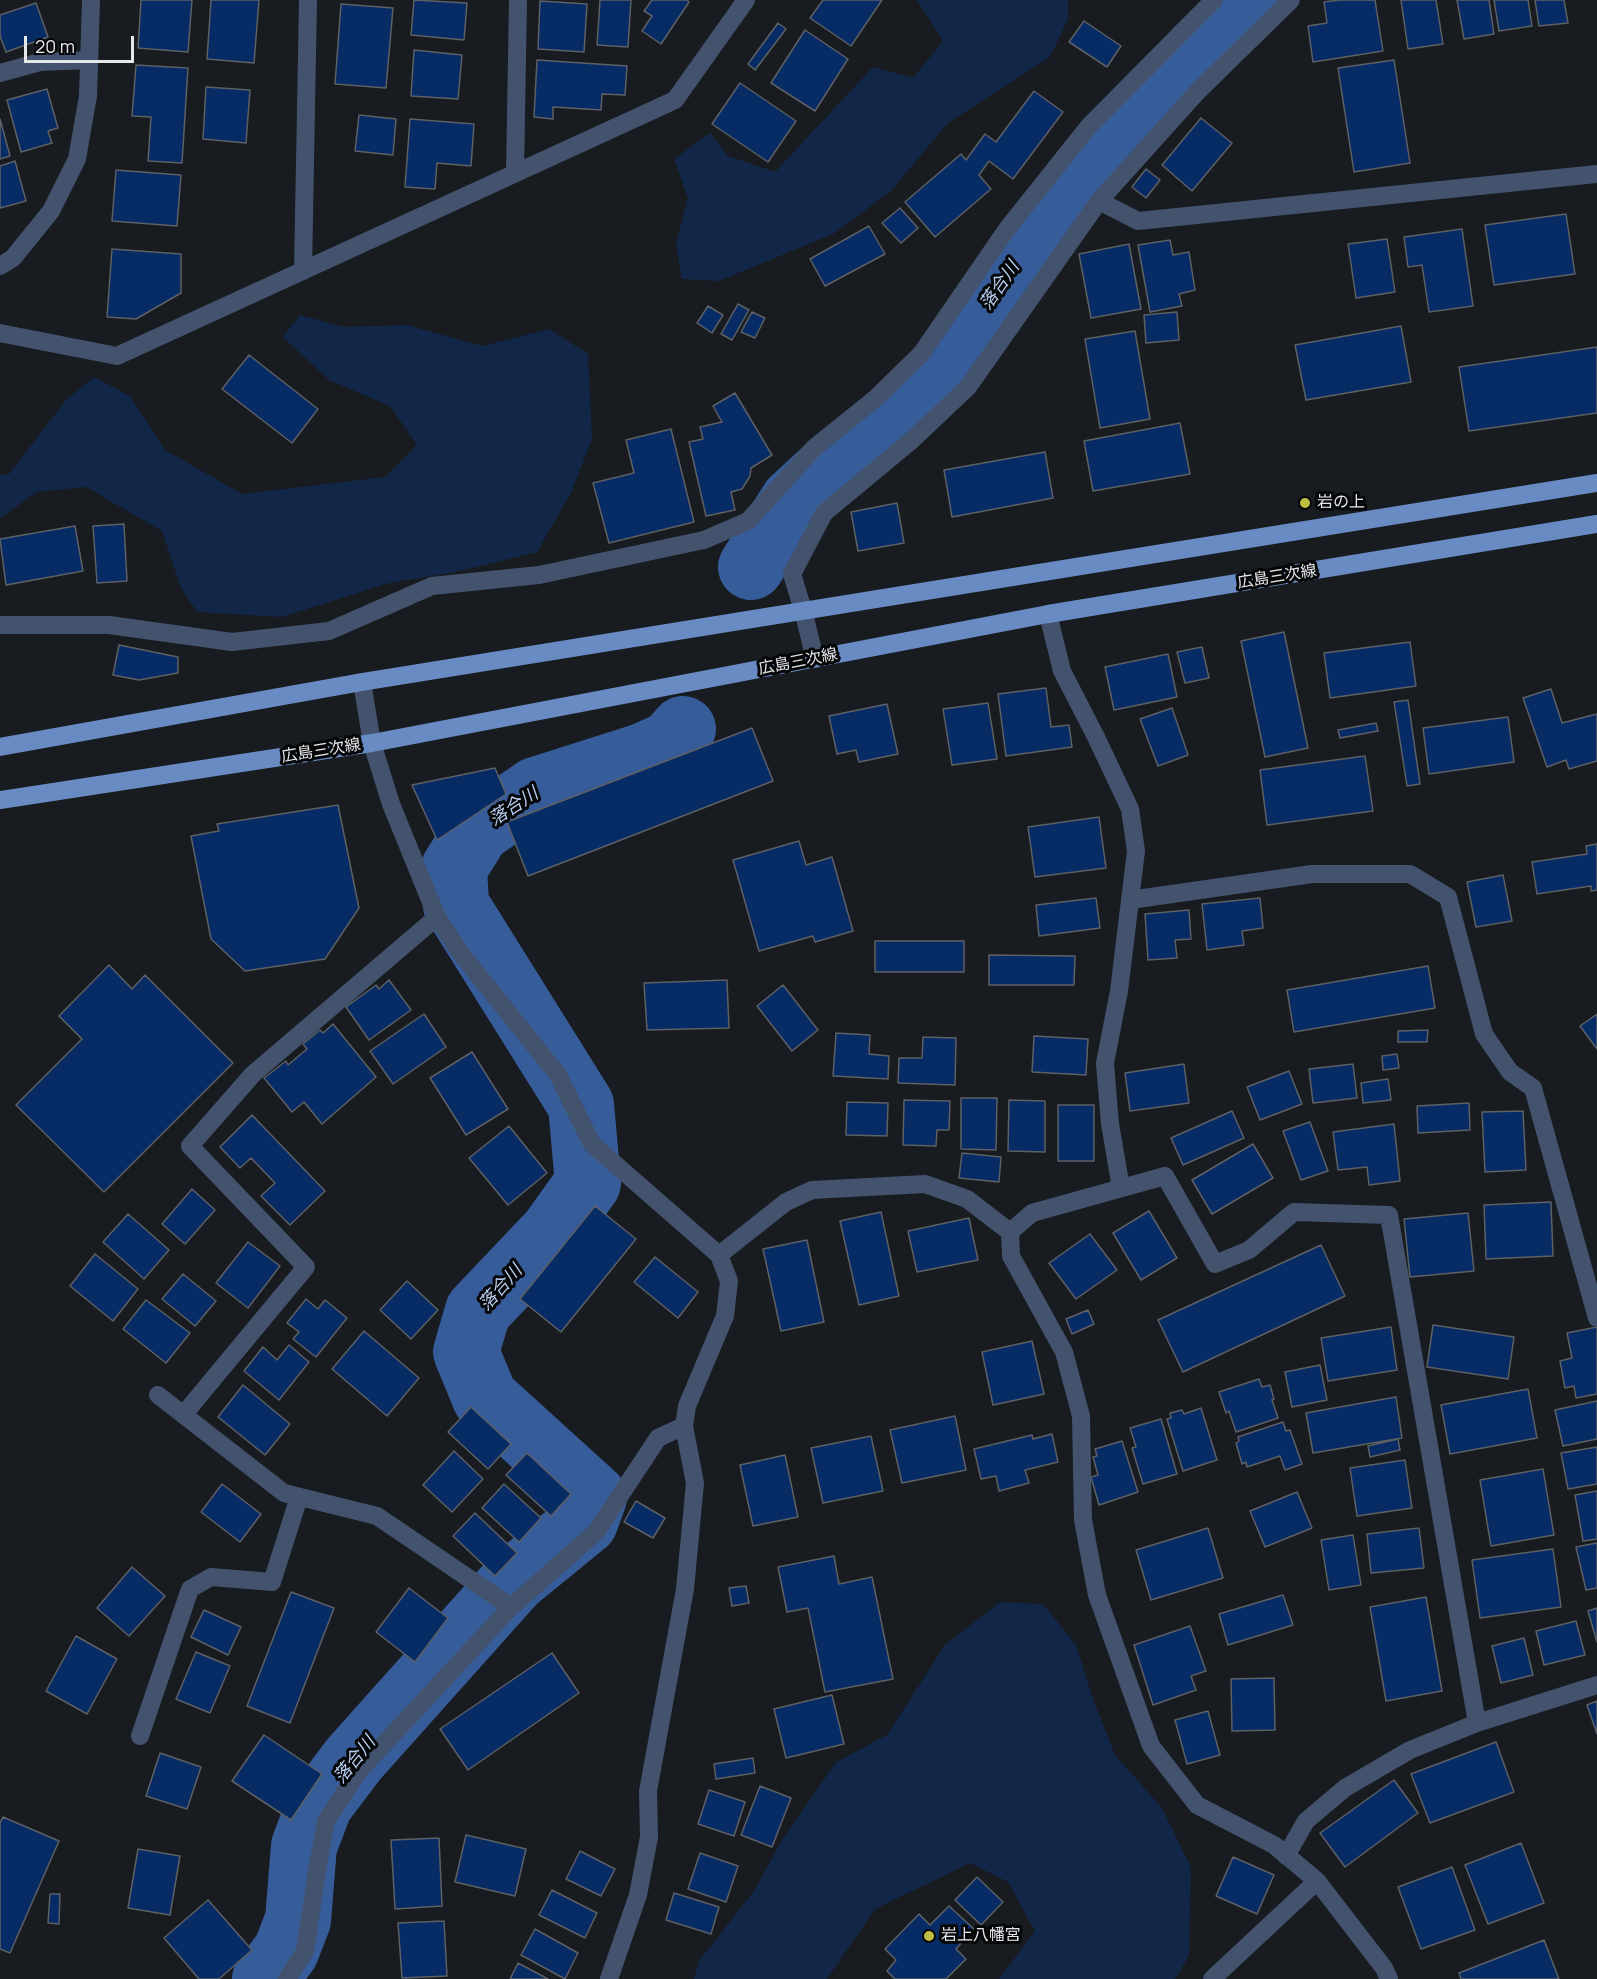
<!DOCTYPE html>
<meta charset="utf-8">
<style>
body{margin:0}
#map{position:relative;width:1597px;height:1979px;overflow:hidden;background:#181b1f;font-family:Manrope,sans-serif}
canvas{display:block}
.scale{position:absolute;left:24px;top:36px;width:110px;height:27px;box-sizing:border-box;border:3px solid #e5e7ea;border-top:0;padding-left:8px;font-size:18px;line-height:21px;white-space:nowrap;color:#e5e7ea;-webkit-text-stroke:4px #050607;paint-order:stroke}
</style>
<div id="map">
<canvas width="1597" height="1979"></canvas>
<div class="scale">20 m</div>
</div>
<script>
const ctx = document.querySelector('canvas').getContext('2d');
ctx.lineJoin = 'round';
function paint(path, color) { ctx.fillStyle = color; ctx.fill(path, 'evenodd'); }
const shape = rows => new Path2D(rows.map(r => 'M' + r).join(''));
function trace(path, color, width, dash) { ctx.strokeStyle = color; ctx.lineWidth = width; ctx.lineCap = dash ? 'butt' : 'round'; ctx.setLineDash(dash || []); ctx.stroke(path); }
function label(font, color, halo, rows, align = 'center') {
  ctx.font = font + ' Manrope,"Noto Sans JP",sans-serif'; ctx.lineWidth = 6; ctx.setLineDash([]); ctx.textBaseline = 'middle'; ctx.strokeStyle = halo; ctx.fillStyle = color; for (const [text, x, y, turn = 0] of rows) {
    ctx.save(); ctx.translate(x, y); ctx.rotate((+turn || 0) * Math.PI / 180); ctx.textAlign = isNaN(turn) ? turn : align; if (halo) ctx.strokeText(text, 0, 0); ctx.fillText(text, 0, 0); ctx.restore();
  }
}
const green = shape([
 [917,0,1068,0,1068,19,1050,57,948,123,890,192,833,234,719,281,682,279,676,244,688,198,674,159,710,133,728,156,775,172,873,67,913,78,943,41],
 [300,315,344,327,407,325,482,346,549,329,588,354,592,439,571,493,537,552,456,572,389,583,282,617,197,612,181,588,162,531,86,487,37,492,0,518,0,475,8,475,67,399,94,377,130,396,165,450,242,494,385,477,417,445,390,406,329,380,283,337],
 [1000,1602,1043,1604,1076,1645,1094,1702,1115,1755,1162,1808,1191,1868,1189,1956,1175,1979,999,1979,1035,1931,1008,1882,970,1863,875,1909,827,1979,694,1979,699,1961,754,1891,782,1840,836,1762,887,1735,945,1645]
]);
const river = shape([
 [751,567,793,501,833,464,931,387,1017,261,1104,151,1199,49,1249,0],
 [265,1979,286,1951,298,1920,304,1846,320,1804,354,1759,514,1580,585,1522,594,1497,485,1398,466,1352,478,1311,553,1232,588,1183,581,1105,456,905,454,868,478,830,536,790,643,756,670,744,683,729]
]);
const building = shape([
 [141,0,192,0,188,52,138,48,141,0],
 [211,0,259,0,254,63,207,59,211,0],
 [414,0,467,3,464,40,411,35,414,0],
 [600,0,631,0,628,47,597,45,600,0],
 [652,0,687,0,689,2,661,44,642,31,652,16,644,11,652,0],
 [823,0,882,0,851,46,810,18,823,0],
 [1339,0,1375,0,1383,51,1313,62,1308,26,1327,23,1324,2,1339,0],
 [1401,0,1436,0,1443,44,1408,49,1401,0],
 [1457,0,1489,0,1494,34,1464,39,1457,0],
 [1494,0,1528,0,1532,26,1499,31,1494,0],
 [1535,0,1564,0,1568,23,1539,26,1535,0],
 [540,1,587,4,584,52,538,49,540,1],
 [36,3,48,37,6,52,0,36,0,15,36,3],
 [341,4,393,8,386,88,335,84,341,4],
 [1084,21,1121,46,1107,67,1069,42,1084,21],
 [778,23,786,29,755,70,748,64,778,23],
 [805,30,848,59,815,111,771,83,805,30],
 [414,50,462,55,458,99,411,96,414,50],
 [537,60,627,66,625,95,602,94,601,110,553,107,553,119,534,117,537,60],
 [1394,60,1410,163,1354,172,1338,68,1394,60],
 [136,65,188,68,182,163,148,161,151,117,132,116,136,65],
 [740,83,796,121,768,162,712,124,740,83],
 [206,87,250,90,246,143,203,139,206,87],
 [47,89,58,128,48,131,52,143,21,152,7,100,47,89],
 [1034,91,1063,112,1013,179,989,161,979,175,991,189,935,237,905,202,961,154,966,160,985,134,996,142,1034,91],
 [359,115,396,119,393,155,355,151,359,115],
 [1201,118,1232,143,1192,191,1162,165,1201,118],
 [0,119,10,156,0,159,0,119],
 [410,119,474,124,471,166,437,163,435,189,405,187,410,119],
 [15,161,26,201,0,208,0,166,15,161],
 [1146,169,1160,180,1146,198,1132,187,1146,169],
 [116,170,181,175,177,226,112,221,116,170],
 [900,208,918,228,901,243,882,223,900,208],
 [1566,214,1575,274,1494,285,1485,225,1566,214],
 [869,226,885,254,825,286,810,259,869,226],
 [1462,229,1473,306,1429,312,1422,265,1408,267,1404,237,1462,229],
 [1387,239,1395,292,1356,298,1348,244,1387,239],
 [1170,240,1173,255,1189,252,1195,290,1179,294,1182,306,1150,312,1138,245,1170,240],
 [1129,244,1141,309,1091,318,1079,254,1129,244],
 [112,249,181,254,181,293,136,319,107,317,112,249],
 [738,304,749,310,732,340,721,334,738,304],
 [708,306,723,315,712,333,697,323,708,306],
 [752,312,765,318,755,338,741,332,752,312],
 [1177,312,1179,340,1146,343,1144,315,1177,312],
 [1401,326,1411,382,1306,400,1295,345,1401,326],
 [1135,331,1150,419,1100,428,1085,339,1135,331],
 [1597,347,1597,413,1469,431,1459,367,1597,347],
 [249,355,318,409,292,443,222,389,249,355],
 [735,393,772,455,751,468,750,476,742,489,731,492,735,510,706,516,689,442,703,439,700,427,722,422,713,406,735,393],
 [1180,423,1190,474,1093,491,1084,441,1180,423],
 [671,429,694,522,609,543,593,483,634,473,626,440,671,429],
 [1045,452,1053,498,952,517,944,470,1045,452],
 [897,503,904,543,858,551,851,512,897,503],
 [124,524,127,581,97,583,93,526,124,524],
 [75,526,83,571,6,585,0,539,75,526],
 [1284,632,1308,748,1265,757,1241,641,1284,632],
 [1410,642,1416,686,1330,698,1324,653,1410,642],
 [119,645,178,657,178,673,139,680,113,675,119,645],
 [1202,647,1209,678,1185,683,1177,652,1202,647],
 [1168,654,1177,697,1114,710,1105,667,1168,654],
 [1046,688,1051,727,1069,725,1072,747,1006,756,998,694,1046,688],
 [1551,689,1562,723,1597,714,1597,761,1569,769,1566,760,1547,767,1523,698,1551,689],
 [1408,700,1420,784,1407,786,1394,702,1408,700],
 [988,703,997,759,952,765,943,709,988,703],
 [887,704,898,754,859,762,856,750,837,754,829,716,887,704],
 [1172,708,1188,755,1158,766,1140,719,1172,708],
 [1508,717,1514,762,1429,774,1423,728,1508,717],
 [1376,723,1378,731,1340,738,1338,730,1376,723],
 [752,728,773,781,528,876,507,822,752,728],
 [1365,756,1373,811,1267,825,1260,770,1365,756],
 [495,768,506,794,437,840,412,785,495,768],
 [338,805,359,908,325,959,245,971,211,939,191,836,219,831,217,824,338,805],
 [1099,817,1106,868,1035,877,1028,827,1099,817],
 [799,841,806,865,832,857,853,931,815,942,813,936,759,951,733,860,799,841],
 [1597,844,1597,890,1591,891,1591,886,1537,894,1532,862,1587,854,1586,846,1597,844],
 [1503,875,1512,921,1476,927,1467,882,1503,875],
 [1096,898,1100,928,1039,936,1036,905,1096,898],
 [1260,898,1263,928,1242,931,1244,945,1207,950,1202,904,1260,898],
 [1189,910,1191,939,1175,940,1177,958,1148,960,1145,914,1189,910],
 [875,941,964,941,964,972,875,972,875,941],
 [989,955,1075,956,1074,985,989,985,989,955],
 [109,965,132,989,145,975,233,1063,104,1192,16,1105,82,1039,59,1016,109,965],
 [1428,966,1435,1008,1294,1032,1287,990,1428,966],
 [389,980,411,1010,369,1040,346,1007,376,985,379,989,389,980],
 [727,980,729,1028,647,1030,644,983,727,980],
 [783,985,818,1030,792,1051,757,1006,783,985],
 [424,1014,446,1047,393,1084,370,1051,424,1014],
 [1597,1014,1597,1049,1580,1026,1597,1014],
 [333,1024,376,1077,322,1124,304,1102,292,1112,264,1078,286,1061,288,1065,307,1049,303,1044,320,1030,323,1033,333,1024],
 [1428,1030,1427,1042,1398,1042,1398,1031,1428,1030],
 [836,1033,870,1035,869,1054,889,1056,888,1079,833,1076,836,1033],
 [1034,1036,1088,1039,1086,1075,1032,1072,1034,1036],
 [923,1037,956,1038,955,1085,898,1083,899,1058,922,1058,923,1037],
 [472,1052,508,1109,466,1135,430,1078,472,1052],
 [1397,1054,1399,1068,1383,1070,1382,1056,1397,1054],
 [1184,1064,1189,1103,1130,1111,1125,1073,1184,1064],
 [1353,1064,1357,1098,1313,1103,1309,1069,1353,1064],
 [1289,1071,1302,1104,1260,1120,1247,1087,1289,1071],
 [1388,1079,1391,1100,1363,1103,1361,1083,1388,1079],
 [961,1098,997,1098,996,1150,961,1149,961,1098],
 [904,1100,950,1101,949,1130,937,1130,936,1146,903,1145,904,1100],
 [1009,1100,1045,1101,1045,1152,1008,1151,1009,1100],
 [847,1102,888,1103,887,1136,846,1135,847,1102],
 [1469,1103,1470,1130,1418,1133,1417,1106,1469,1103],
 [1058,1105,1094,1105,1094,1161,1058,1161,1058,1105],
 [1232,1111,1244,1138,1183,1165,1171,1138,1232,1111],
 [1523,1111,1526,1170,1485,1172,1482,1112,1523,1111],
 [252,1115,325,1191,290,1225,261,1196,275,1183,251,1158,240,1168,220,1147,252,1115],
 [1310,1122,1328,1171,1301,1180,1283,1131,1310,1122],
 [1394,1124,1400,1181,1369,1185,1367,1167,1338,1170,1333,1132,1394,1124],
 [509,1126,547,1173,508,1205,469,1158,509,1126],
 [1253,1144,1273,1178,1212,1214,1192,1180,1253,1144],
 [962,1153,1001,1157,999,1182,959,1178,962,1153],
 [192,1189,215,1210,185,1244,162,1224,192,1189],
 [1551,1202,1553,1256,1486,1259,1484,1205,1551,1202],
 [595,1206,636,1239,561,1332,520,1299,595,1206],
 [1149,1211,1177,1258,1141,1280,1113,1233,1149,1211],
 [881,1212,899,1296,859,1305,840,1221,881,1212],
 [1468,1213,1474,1271,1410,1277,1404,1219,1468,1213],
 [128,1214,169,1250,144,1279,103,1242,128,1214],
 [969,1218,978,1260,917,1272,908,1231,969,1218],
 [1090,1234,1117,1270,1076,1299,1049,1263,1090,1234],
 [807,1240,824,1322,781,1331,763,1249,807,1240],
 [248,1242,280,1266,248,1308,216,1283,248,1242],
 [1321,1245,1345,1296,1183,1372,1158,1320,1321,1245],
 [95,1254,138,1289,113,1321,70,1286,95,1254],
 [655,1257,698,1292,678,1318,634,1282,655,1257],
 [183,1274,216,1301,195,1326,162,1299,183,1274],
 [407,1281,438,1310,411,1339,380,1310,407,1281],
 [306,1299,318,1309,325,1300,347,1318,316,1357,293,1339,299,1332,287,1323,306,1299],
 [146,1300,190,1333,166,1363,123,1329,146,1300],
 [1088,1310,1094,1324,1072,1334,1066,1319,1088,1310],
 [1433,1325,1514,1337,1508,1379,1427,1367,1433,1325],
 [1391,1327,1397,1370,1328,1381,1321,1338,1391,1327],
 [1597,1327,1597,1394,1576,1398,1574,1386,1565,1388,1560,1361,1572,1358,1567,1333,1597,1327],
 [364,1331,419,1378,387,1416,332,1369,364,1331],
 [1032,1341,1044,1394,993,1405,982,1352,1032,1341],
 [289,1345,309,1362,279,1400,244,1371,263,1347,277,1360,289,1345],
 [1320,1365,1327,1400,1292,1407,1285,1372,1320,1365],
 [1259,1379,1262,1387,1270,1385,1274,1399,1272,1400,1278,1418,1236,1432,1229,1411,1226,1413,1219,1392,1259,1379],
 [243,1385,290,1424,265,1455,218,1417,243,1385],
 [1528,1389,1537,1438,1450,1454,1441,1405,1528,1389],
 [1396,1397,1402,1438,1313,1453,1306,1413,1396,1397],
 [1597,1401,1597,1439,1563,1446,1555,1410,1597,1401],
 [471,1407,511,1444,488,1469,448,1432,471,1407],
 [1201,1408,1217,1460,1183,1471,1167,1419,1171,1418,1170,1413,1182,1410,1184,1414,1201,1408],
 [955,1416,966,1470,902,1483,890,1430,955,1416],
 [1161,1419,1177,1474,1143,1484,1132,1448,1136,1447,1130,1428,1161,1419],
 [1283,1422,1286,1431,1290,1430,1302,1464,1285,1470,1280,1456,1247,1467,1246,1462,1242,1464,1236,1443,1239,1441,1238,1437,1283,1422],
 [1052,1434,1058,1462,1025,1470,1029,1483,999,1491,996,1476,981,1479,974,1449,1032,1435,1033,1439,1052,1434],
 [871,1436,883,1491,823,1503,811,1448,871,1436],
 [1398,1439,1400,1450,1370,1457,1368,1446,1398,1439],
 [1122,1441,1138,1492,1099,1505,1091,1477,1098,1475,1093,1457,1097,1456,1095,1449,1122,1441],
 [1597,1447,1597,1484,1568,1489,1561,1453,1597,1447],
 [454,1451,483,1479,452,1512,423,1485,454,1451],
 [527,1453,571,1494,551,1516,506,1475,527,1453],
 [785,1455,798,1517,753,1526,740,1465,785,1455],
 [1405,1460,1412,1508,1357,1516,1350,1468,1405,1460],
 [1543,1469,1554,1535,1491,1546,1480,1480,1543,1469],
 [222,1484,261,1514,240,1542,201,1512,222,1484],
 [504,1484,541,1518,519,1542,482,1508,504,1484],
 [1597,1491,1597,1539,1583,1541,1575,1495,1597,1491],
 [1297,1492,1312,1528,1265,1547,1250,1511,1297,1492],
 [636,1501,665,1518,653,1538,624,1522,636,1501],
 [475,1513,517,1553,495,1576,453,1536,475,1513],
 [1208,1528,1223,1578,1151,1600,1136,1550,1208,1528],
 [1419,1528,1424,1568,1371,1573,1367,1534,1419,1528],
 [1353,1535,1361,1585,1329,1590,1321,1540,1353,1535],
 [1597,1543,1597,1588,1586,1590,1576,1547,1597,1543],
 [1553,1549,1561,1607,1480,1618,1472,1560,1553,1549],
 [834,1556,839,1584,872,1577,893,1679,825,1692,808,1608,787,1612,778,1567,834,1556],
 [132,1567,165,1596,129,1636,97,1608,132,1567],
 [746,1586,749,1603,732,1606,729,1588,746,1586],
 [409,1588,448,1618,415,1662,376,1632,409,1588],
 [291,1592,334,1608,290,1723,247,1706,291,1592],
 [1283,1595,1293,1625,1228,1645,1219,1614,1283,1595],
 [1426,1597,1442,1691,1386,1701,1370,1607,1426,1597],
 [1597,1608,1597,1642,1588,1611,1597,1608],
 [204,1610,241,1627,228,1655,191,1637,204,1610],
 [1576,1621,1585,1655,1544,1665,1536,1631,1576,1621],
 [1190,1626,1206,1671,1191,1676,1196,1690,1153,1705,1134,1645,1190,1626],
 [76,1636,117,1659,87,1714,46,1691,76,1636],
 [1524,1638,1533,1675,1501,1683,1492,1646,1524,1638],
 [196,1652,230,1666,210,1713,176,1699,196,1652],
 [552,1653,579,1693,468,1770,440,1729,552,1653],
 [1274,1678,1275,1730,1232,1731,1231,1679,1274,1678],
 [832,1695,844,1744,786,1758,774,1709,832,1695],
 [1597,1701,1597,1734,1587,1705,1597,1701],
 [1208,1711,1220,1755,1187,1764,1175,1720,1208,1711],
 [264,1735,322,1774,291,1820,232,1781,264,1735],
 [1496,1742,1514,1792,1430,1823,1411,1774,1496,1742],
 [160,1753,201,1767,187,1809,146,1796,160,1753],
 [753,1758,755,1773,716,1779,714,1764,753,1758],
 [1394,1780,1418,1813,1345,1867,1320,1833,1394,1780],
 [760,1786,791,1798,772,1847,741,1835,760,1786],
 [709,1790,745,1802,734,1836,698,1824,709,1790],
 [3,1817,59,1841,10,1953,0,1949,0,1823,3,1817],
 [466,1835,526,1849,515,1896,455,1882,466,1835],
 [439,1838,442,1906,395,1909,391,1840,439,1838],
 [1521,1843,1544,1903,1488,1924,1465,1865,1521,1843],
 [138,1849,180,1856,170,1915,128,1908,138,1849],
 [580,1851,615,1869,601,1896,566,1879,580,1851],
 [700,1853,738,1866,726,1902,688,1889,700,1853],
 [1233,1857,1274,1875,1257,1914,1216,1896,1233,1857],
 [1452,1867,1475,1930,1421,1949,1398,1887,1452,1867],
 [977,1877,1003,1902,981,1925,955,1900,977,1877],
 [552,1890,597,1913,585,1938,539,1915,552,1890],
 [674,1893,719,1907,711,1934,666,1920,674,1893],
 [50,1894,60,1894,59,1924,48,1923,50,1894],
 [208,1900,252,1950,219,1979,199,1979,164,1938,208,1900],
 [949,1906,974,1929,956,1949,966,1959,946,1979,895,1979,887,1971,896,1960,885,1949,919,1914,930,1925,949,1906],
 [444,1921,447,1976,402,1978,398,1923,444,1921],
 [535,1929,578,1953,565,1979,521,1955,535,1929],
 [1544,1940,1559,1979,1461,1979,1459,1973,1544,1940],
 [518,1963,548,1979,510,1979,518,1963]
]);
const minor = shape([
 [0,73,40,62,89,60],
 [515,173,518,0],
 [1099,201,1138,221,1597,174],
 [0,266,13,258,51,211,77,159,88,96,91,0],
 [303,271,308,0],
 [0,333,117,356,675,100,746,0],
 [1048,614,1062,671,1096,737,1130,809,1136,851,1119,991,1105,1063,1110,1124,1121,1188],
 [0,625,109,625,232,642,329,631,432,586,539,575,704,540,748,521,814,448,876,398,921,354,1007,229,1089,126,1214,0],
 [815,659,803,610,792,574,824,513,912,440,968,387,1099,201,1198,91,1291,0],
 [362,682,372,743,391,804,437,917,462,955,558,1075,592,1144,719,1255,729,1281,725,1316,687,1406,684,1426,695,1483,685,1589,648,1791,649,1837,638,1895,609,1979],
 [1130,900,1312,874,1410,874,1448,897,1484,1034,1510,1072,1533,1088,1597,1318],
 [719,1255,786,1202,812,1190,925,1184,967,1199,1010,1232],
 [158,1395,284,1493,377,1516,511,1607],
 [184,1414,306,1267,190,1146,253,1074,437,917],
 [140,1736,190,1589,211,1577,272,1582,299,1497],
 [1286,1856,1306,1821,1345,1788,1410,1750,1477,1723,1597,1685],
 [287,1979,305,1951,317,1871,326,1821,358,1772,511,1607,596,1532,658,1438,684,1426],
 [1212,1979,1317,1881],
 [1389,1979,1384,1968,1317,1881,1274,1845,1197,1805,1151,1746,1097,1595,1083,1520,1081,1416,1064,1352,1011,1256,1010,1232,1032,1213,1165,1176,1215,1264,1249,1250,1294,1212,1389,1215,1477,1723]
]);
const major = shape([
 [0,747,362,682,1597,483],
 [0,800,372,743,1048,614,1597,524]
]);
const markers = [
 [1305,503,6,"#bebf42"],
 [929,1936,6,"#bebf42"]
];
const poiNames = [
 ["岩の上",1317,503],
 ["岩上八幡宮",941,1936]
];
const streetNames = [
 ["広島三次線",1277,577,-9],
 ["広島三次線",798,662,-11],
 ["広島三次線",321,751,-9]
];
const waterNames = [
 ["落合川",1000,286,-55],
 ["落合川",514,807,-33],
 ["落合川",501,1288,-48],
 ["落合川",355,1760,-51]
];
paint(green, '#122748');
trace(river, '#375c9a', 66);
paint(building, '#072b64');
trace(building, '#5d6065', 1.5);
trace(minor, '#43536e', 18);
trace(major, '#698bc3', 18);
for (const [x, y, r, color] of markers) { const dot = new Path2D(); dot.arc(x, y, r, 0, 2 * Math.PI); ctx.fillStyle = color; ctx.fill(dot); trace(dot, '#050607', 2); }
label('16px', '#e5e7ea', '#050607', poiNames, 'left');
label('16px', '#e5e7ea', '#050607', streetNames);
label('italic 18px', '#b9d0f3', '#050607', waterNames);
</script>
